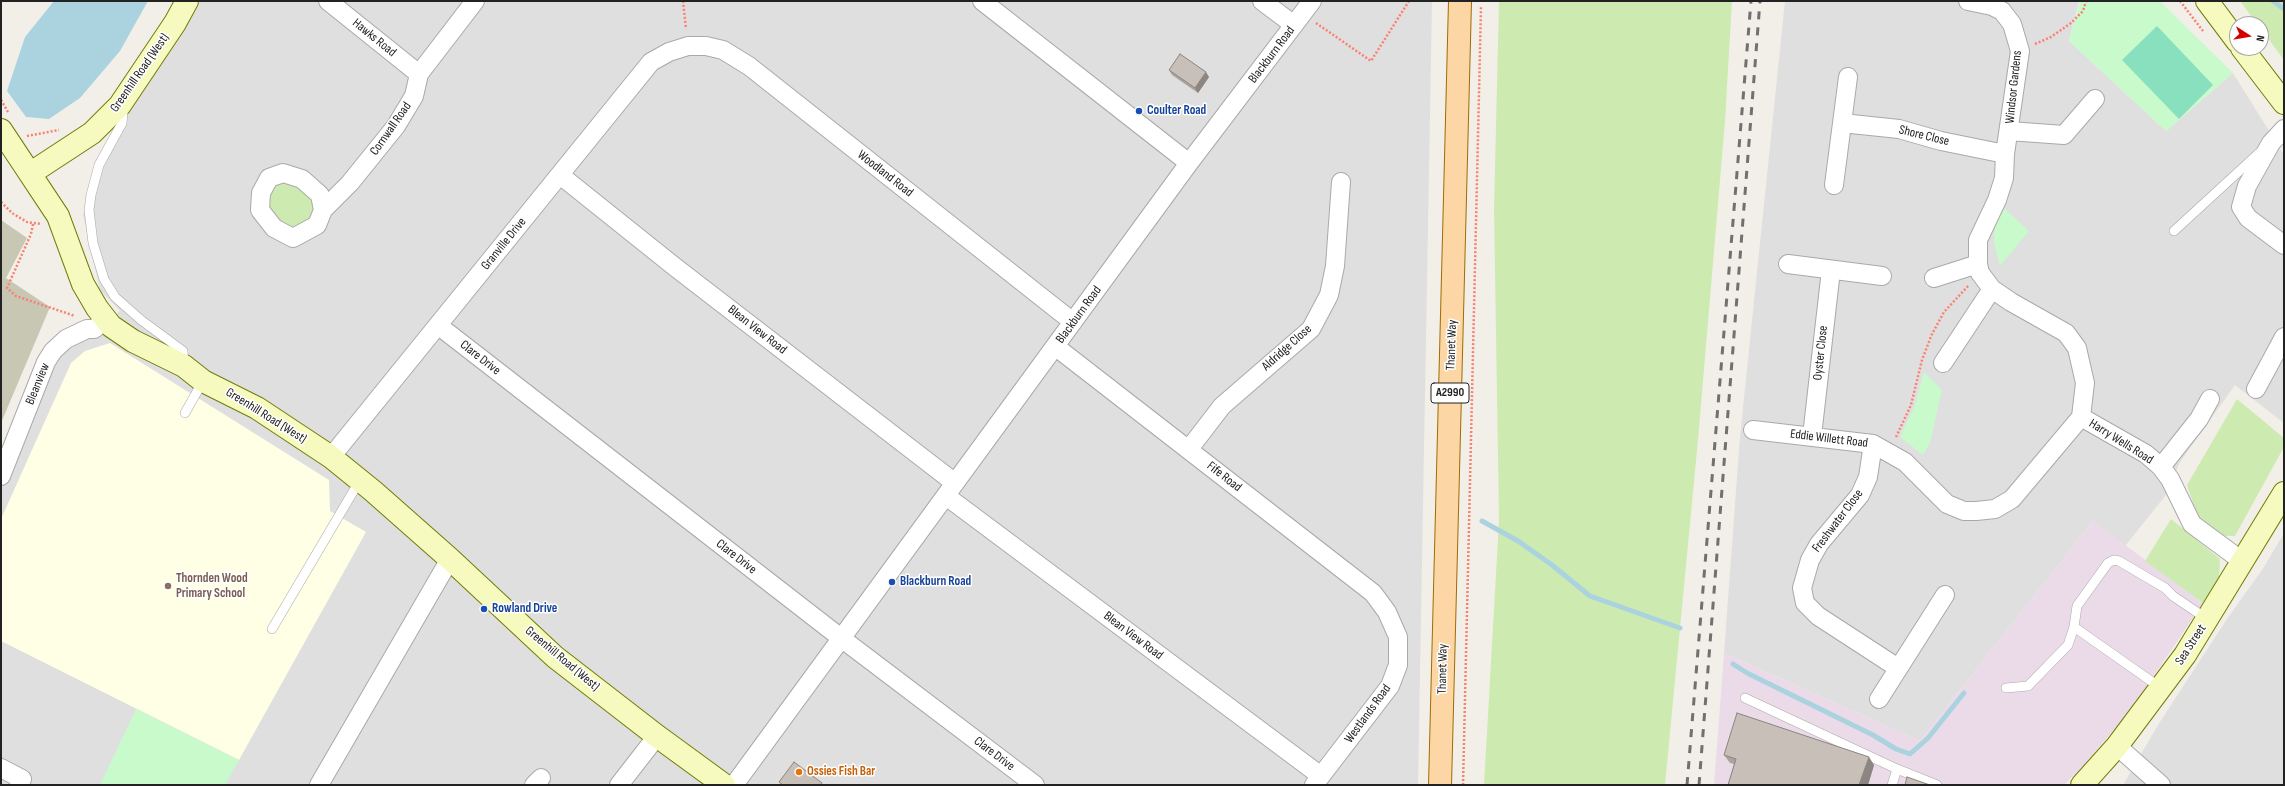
<!DOCTYPE html>
<style>
body{margin:0}
#map{position:relative;width:2285px;height:786px;overflow:hidden;background:#f2efe9;font-family:"Sofia Sans Condensed",sans-serif}
canvas{display:block}
.frame{position:absolute;inset:0;border:2px solid #222;pointer-events:none}
.north{position:absolute;left:2229px;top:16px;width:40px;height:40px;box-sizing:border-box;background:#fff;border:1px solid #a7a7a7;border-radius:50%;rotate:102deg;font-size:11px;font-weight:700;line-height:16px;text-align:center;color:#222}
.north::after{content:'';display:block;margin:auto;width:14px;height:18px;background:#d40000;clip-path:polygon(50% 0,100% 100%,50% 72%,0 100%)}
</style>
<div id="map">
<canvas width="2285" height="786"></canvas>
<div class="frame"></div>
<div class="north">N</div>
</div>
<script>
const ctx = document.querySelector('canvas').getContext('2d');
ctx.lineJoin = 'round';
function paint(path, color) { ctx.fillStyle = color; ctx.fill(path, 'evenodd'); }
const shape = rows => new Path2D(rows.map(r => 'M' + r).join(''));
function trace(path, color, width, dash) { ctx.strokeStyle = color; ctx.lineWidth = width; ctx.lineCap = dash ? 'butt' : 'round'; ctx.setLineDash(dash || []); ctx.stroke(path); }
function label(font, color, halo, rows, align = 'center') {
  ctx.font = font + ' "Sofia Sans Condensed",sans-serif'; ctx.lineWidth = 3; ctx.setLineDash([]); ctx.textBaseline = 'middle'; ctx.strokeStyle = halo; ctx.fillStyle = color; for (const [text, x, y, turn = 0] of rows) {
    ctx.save(); ctx.translate(x, y); ctx.rotate((+turn || 0) * Math.PI / 180); ctx.textAlign = isNaN(turn) ? turn : align; if (halo) ctx.strokeText(text, 0, 0); ctx.fillText(text, 0, 0); ctx.restore();
  }
}
const residential = shape([
 [191,1,1432,1,1418,785,1,785,1,490,58,358,120,311,100,290,83,215,95,171],
 [1785,1,2079,1,2069,41,2166,131,2233,73,2284,155,2284,423,2235,385,2180,462,2166,495,2125,546,2093,521,1920,741,1724,653,1740,437],
 [2284,533,2284,785,2123,785,2158,725,2227,619,2264,567]
]);
const industrial = shape([
 [2093,521,2203,603,2130,711,2084,765,2064,785,1714,785,1724,653,1920,741]
]);
const education = shape([
 [110,343,329,480,330,511,366,532,239,760,1,641,1,519,71,363,85,351]
]);
const construction = shape([
 [1,220,27,238,6,278,50,307,1,423]
]);
const grass = shape([
 [1499,1,1732,1,1725,121,1698,440,1665,785,1484,785,1499,521,1494,209],
 [2240,1,2284,1,2284,60,2261,29,2261,24,2257,24],
 [283,173,323,210,293,238,274,228,261,193],
 [2237,399,2284,438,2284,447,2235,536,2220,536,2198,518,2187,485],
 [2171,519,2220,559,2219,579,2203,603,2145,561]
]);
const park = shape([
 [2080,1,2160,1,2233,73,2166,131,2069,41],
 [2004,208,2029,231,2000,266,1994,242,1995,221],
 [1924,372,1942,390,1930,443,1923,455,1900,437,1915,405],
 [136,709,239,760,225,785,100,785]
]);
const pitch = shape([
 [2157,26,2213,85,2179,119,2122,60]
]);
const water = shape([
 [54,1,148,1,120,51,80,98,49,119,26,117,7,91,25,37]
]);
const stream = shape([
 [2273,1,2284,9],
 [1482,521,1518,541,1552,565,1590,596,1680,628],
 [1733,664,1747,673,1873,735,1896,749,1910,754,1928,738,1964,693]
]);
const path = shape([
 [683,1,686,29],
 [2180,1,2203,31],
 [1316,23,1371,61,1409,1],
 [2035,44,2051,37,2071,23,2083,11,2086,1],
 [1,100,8,112],
 [27,136,59,130],
 [1,202,12,213,27,222,41,224],
 [33,224,31,234,7,288,16,296,75,316],
 [1896,437,1911,405,1922,360,1932,334,1944,312,1969,285],
 [1463,785,1481,6]
]);
const lane = shape([
 [121,107,123,113,122,123,99,165,91,195,89,210,93,243,104,279,115,297,141,320,183,351,184,364],
 [2174,231,2259,153],
 [185,413,203,381],
 [2074,627,2161,688],
 [272,629,360,480],
 [2006,688,2028,686,2068,645,2074,627,2077,606,2108,563,2114,560,2119,561,2165,588,2173,596,2207,619],
 [1745,698,1897,769,1937,785],
 [1892,785,1897,769]
]);
const street = shape([
 [328,1,419,74],
 [982,1,1189,163],
 [1262,1,1294,25],
 [1968,1,1992,6,2002,11,2012,24,2020,51,2005,154,2004,178,1997,200,1978,240,1978,264,1980,273,1992,289,2011,302,2066,333,2077,348,2085,383,2081,417],
 [1842,123,1899,129,1941,141,2005,154],
 [2284,129,2271,143,2247,186,2241,207,2248,218,2284,245],
 [2009,131,2064,135,2095,99],
 [560,175,675,267,955,483],
 [1834,185,1848,77],
 [323,210,320,195,302,179,283,173,269,178,261,193,260,210,274,228,293,238,317,225,323,210,350,183,396,126,414,96,419,74,475,1],
 [1788,264,1882,276],
 [1934,278,1978,264],
 [439,326,841,638,1035,785],
 [1056,347,1373,593,1387,612,1398,637,1398,665,1390,686,1314,785],
 [1943,363,1992,289],
 [2256,389,2284,337],
 [2081,417,2146,454,2161,467,2170,479,2192,524,2242,561],
 [1753,430,1873,444,1905,462,1947,504,1964,511,1976,511,1995,509,2012,499,2081,417],
 [1812,436,1831,270],
 [1873,444,1868,477,1860,495,1819,544,1810,560,1802,588,1805,603,1818,616,1898,668],
 [1189,449,1222,406,1311,329,1329,295,1335,266,1341,182],
 [331,457,651,62,669,52,688,46,706,46,723,50,749,66,1073,322],
 [2161,467,2199,419,2210,399],
 [1,476,46,362,53,351,66,339,87,329,94,329,105,320],
 [946,496,1321,776],
 [1879,699,1945,595],
 [2117,746,2161,785],
 [1,768,22,779,19,785],
 [319,785,450,559],
 [534,785,541,778],
 [619,785,657,736],
 [734,785,1189,163,1312,1]
]);
const secondary = shape([
 [2207,1,2237,41],
 [2242,48,2284,103],
 [1,130,58,216,83,284,97,308,111,326,133,341,184,366,203,381,257,408,331,457,373,491,450,559,555,657,657,736,724,785],
 [31,173,92,133,120,105,175,23,187,1],
 [2082,785,2117,746,2185,655,2284,493]
]);
const primary = shape([
 [1440,785,1460,1]
]);
const rail = shape([
 [1687,785,1751,1],
 [1699,785,1760,1]
]);
const wall = shape([
 [1169,70,1209,77,1198,93,1172,75],
 [1724,755,1874,765,1868,785,1728,785,1734,764,1730,763]
]);
const shadedWall = shape([
 [1206,72,1209,77,1198,93,1195,88],
 [1869,757,1874,765,1868,785,1859,785]
]);
const building = shape([
 [1180,54,1206,72,1195,88,1169,70,1180,54],
 [1737,713,1869,757,1859,785,1728,785,1736,759,1724,755,1737,713],
 [794,762,822,783,821,785,783,785,779,782,794,762],
 [1907,777,1930,785,1905,785,1907,777]
]);
const markers = [
 [1139,111,4,"#1a4fb4"],
 [892,582,4,"#1a4fb4"],
 [168,586,4,"#8d6e63"],
 [484,609,4,"#1a4fb4"],
 [799,772,4,"#e8710a"]
];
const shields = [
 [1450,393,38]
];
const shieldNames = [
 ["A2990",1450,393]
];
const streetNames = [
 ["Hawks Road",374,38,39],
 ["Blackburn Road",1272,55,-53],
 ["Greenhill Road (West)",140,73,-55],
 ["Windsor Gardens",2014,87,-84],
 ["Cornwall Road",391,129,-55],
 ["Shore Close",1924,136,14],
 ["Woodland Road",885,174,38],
 ["Granville Drive",504,244,-51],
 ["Blackburn Road",1079,315,-54],
 ["Blean View Road",757,330,38],
 ["Thanet Way",1452,345,-88],
 ["Aldridge Close",1287,348,-42],
 ["Oyster Close",1821,353,-84],
 ["Clare Drive",480,358,38],
 ["Bleanview",38,384,-68],
 ["Greenhill Road (West)",266,416,32],
 ["Eddie Willett Road",1829,439,7],
 ["Harry Wells Road",2121,442,32],
 ["Fife Road",1224,477,38],
 ["Freshwater Close",1838,521,-53],
 ["Clare Drive",736,557,38],
 ["Blean View Road",1133,636,37],
 ["Sea Street",2191,645,-57],
 ["Greenhill Road (West)",562,659,40],
 ["Thanet Way",1443,669,-89],
 ["Westlands Road",1368,714,-54],
 ["Clare Drive",994,754,37]
];
const transitNames = [
 ["Coulter Road",1147,111],
 ["Blackburn Road",900,582],
 ["Rowland Drive",492,609]
];
const educationNames = [
 ["Thornden Wood",176,579],
 ["Primary School",176,594]
];
const foodNames = [
 ["Ossies Fish Bar",807,772]
];
paint(residential, '#e0dfdf');
paint(industrial, '#ebdbe8');
paint(education, '#ffffe5');
paint(construction, '#c7c7b4');
paint(grass, '#cdebb0');
paint(park, '#c8facc');
paint(pitch, '#88e0be');
paint(water, '#aad3df');
trace(stream, '#aad3df', 5);
trace(lane, '#a9a9a9', 10);
trace(street, '#a9a9a9', 20);
trace(secondary, '#707d05', 24);
trace(primary, '#a06b00', 24);
trace(path, '#fa8072', 2.5, [2, 2]);
trace(lane, '#fff', 9);
trace(street, '#fff', 18);
trace(secondary, '#f7fabf', 22);
trace(primary, '#fcd6a4', 22);
trace(rail, '#707070', 3, [8, 8]);
paint(wall, '#aba49e');
paint(shadedWall, '#8b8681');
paint(building, '#c7bfb8');
trace(building, '#8b8681', 1);
for (const [x, y, r, color] of markers) { const dot = new Path2D(); dot.arc(x, y, r, 0, 2 * Math.PI); ctx.fillStyle = color; ctx.fill(dot); trace(dot, '#fff', 1.5); }
for (const [x, y, w] of shields) { const box = new Path2D(); box.roundRect(x - w / 2, y - 10, w, 20, 3); ctx.fillStyle = '#fff'; ctx.fill(box); trace(box, '#222', 1); }
label('bold 12px', '#222', null, shieldNames);
label('13px', '#222', '#fff', streetNames);
label('bold 13px', '#164399', '#fff', transitNames, 'left');
label('bold 13px', '#785e54', '#fff', educationNames, 'left');
label('bold 13px', '#c56008', '#fff', foodNames, 'left');
</script>
